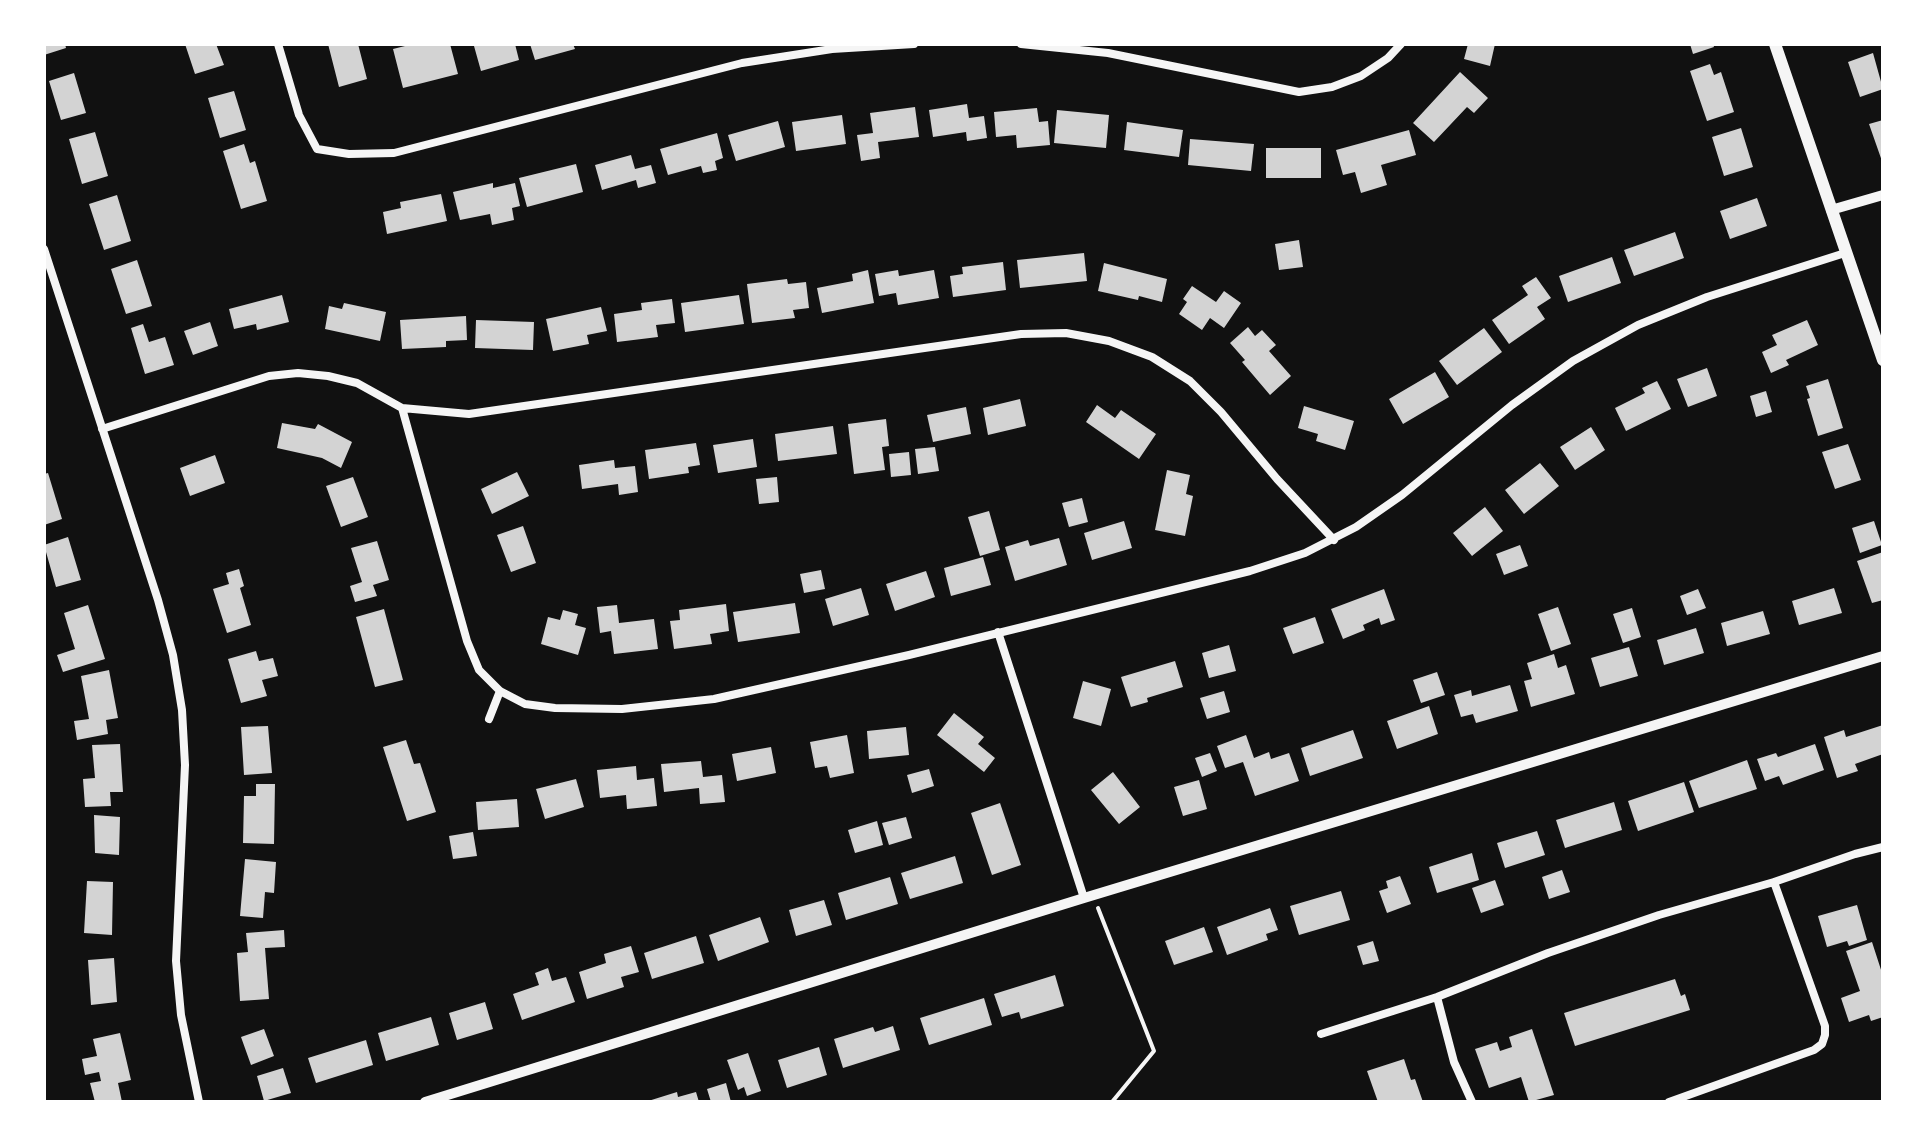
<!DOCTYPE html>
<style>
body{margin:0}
#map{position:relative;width:1927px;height:1146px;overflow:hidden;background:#111;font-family:"Varela Round",sans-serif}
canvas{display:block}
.frame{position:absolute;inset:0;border:46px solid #fff;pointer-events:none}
</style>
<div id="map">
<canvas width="1927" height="1146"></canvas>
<div class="frame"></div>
</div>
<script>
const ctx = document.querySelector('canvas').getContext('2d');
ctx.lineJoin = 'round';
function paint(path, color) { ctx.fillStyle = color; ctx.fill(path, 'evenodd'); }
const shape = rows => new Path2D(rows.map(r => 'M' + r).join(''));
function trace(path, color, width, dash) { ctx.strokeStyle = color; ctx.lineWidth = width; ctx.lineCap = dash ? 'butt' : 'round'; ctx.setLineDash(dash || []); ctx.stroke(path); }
const building = shape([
 [44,44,65,44,66,48,44,55],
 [185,44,216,44,224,65,195,74],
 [328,44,358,44,367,79,339,87],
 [413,44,450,44,458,74,403,88,393,49],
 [479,44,515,44,519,60,481,71,474,46],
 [530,44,573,44,575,49,535,60],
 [1468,44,1495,44,1490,66,1464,59],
 [1690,44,1713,44,1714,47,1693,54],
 [1873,53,1883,89,1860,97,1848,62],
 [1710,64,1714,75,1721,72,1734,112,1707,121,1690,71],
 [1460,72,1488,98,1474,113,1467,107,1434,142,1413,123],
 [74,73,86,113,61,120,49,81],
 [234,91,246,130,220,138,208,98],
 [967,104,969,118,984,116,987,138,967,141,966,132,933,137,929,110],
 [915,107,919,137,878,142,880,158,861,161,857,135,873,133,870,113],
 [1037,108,1039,122,1048,121,1050,145,1017,148,1016,135,996,137,994,112],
 [1057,110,1109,115,1106,148,1054,143],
 [842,115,846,144,796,151,792,122],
 [1883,120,1883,164,1869,124],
 [778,121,785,147,736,161,728,135],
 [1127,122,1183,130,1179,157,1124,150],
 [1741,128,1753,167,1724,176,1712,137],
 [1409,130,1416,155,1381,165,1387,185,1361,193,1355,172,1343,175,1336,150],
 [95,132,108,176,82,184,69,139],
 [717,133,723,158,715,161,717,170,703,173,701,166,668,175,660,149],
 [1190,139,1254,144,1251,171,1188,165],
 [244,144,250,163,255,161,267,201,241,209,223,151],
 [1266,148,1321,148,1321,178,1266,178],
 [631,155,635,169,651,165,656,183,638,188,636,180,602,190,595,165],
 [576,164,583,192,527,207,519,178],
 [493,183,493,188,515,183,520,206,512,208,514,220,492,225,490,214,460,220,453,192],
 [441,194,447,221,387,234,383,212,401,208,400,202],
 [117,195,131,241,104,250,89,204],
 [1757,198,1767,226,1730,239,1720,211],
 [1675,232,1684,258,1634,276,1624,250],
 [1299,240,1303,267,1279,270,1275,244],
 [1084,253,1087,281,1020,288,1017,260],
 [1612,257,1621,283,1568,302,1559,276],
 [137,260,152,306,126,314,111,269],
 [1003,262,1006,290,953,297,950,276,963,274,962,267],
 [1104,263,1167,279,1162,302,1139,296,1138,300,1098,291],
 [868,270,874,303,822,313,817,288,853,281,852,274],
 [898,270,899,276,934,270,939,298,898,305,896,293,879,296,875,274],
 [1536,277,1551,298,1537,307,1545,319,1509,344,1492,320,1528,295,1522,286],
 [787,279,788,284,806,282,809,308,793,310,795,318,752,323,747,284],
 [1192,286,1216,302,1224,291,1241,303,1224,328,1210,318,1202,330,1179,314,1187,302,1183,299],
 [282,295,289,322,257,330,256,324,234,329,229,309],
 [739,295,744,324,685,332,681,303],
 [672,299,675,323,656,325,658,337,617,342,614,314,642,310,641,303],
 [344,303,386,312,380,341,325,329,329,306,342,309],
 [601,307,607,331,587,335,589,344,553,351,546,319],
 [466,316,467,340,446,341,446,347,402,349,400,320],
 [476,320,534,322,533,350,475,348],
 [1807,320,1818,345,1786,360,1789,365,1771,373,1762,352,1777,345,1772,335],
 [210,322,218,346,193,355,184,331],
 [143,324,149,342,165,337,174,365,145,374,131,328],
 [1248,327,1255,336,1262,330,1276,345,1269,351,1291,376,1270,395,1242,362,1245,360,1230,343],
 [1484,328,1502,352,1457,385,1439,361],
 [1707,368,1717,396,1688,407,1677,379],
 [1435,372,1449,397,1403,424,1389,399],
 [1828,379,1843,428,1818,436,1807,399,1810,398,1806,386],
 [1657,381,1671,409,1626,431,1615,408,1645,393,1642,388],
 [1766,391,1772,412,1756,417,1750,396],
 [1020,399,1026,426,988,435,983,408],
 [1097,405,1115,418,1121,410,1156,434,1139,459,1086,422],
 [1304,406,1354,421,1345,450,1316,441,1318,434,1298,428],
 [966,407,971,434,933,442,927,415],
 [886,419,889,446,882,447,885,470,854,474,848,424],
 [282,423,315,429,318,424,352,442,341,468,322,458,277,448],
 [833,426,837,454,778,461,775,434],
 [1591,427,1605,450,1575,470,1560,447],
 [753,439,757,467,718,473,713,445],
 [696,443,700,465,688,467,689,473,649,479,645,450],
 [1848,444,1861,480,1835,489,1822,452],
 [935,447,939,471,918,474,915,449],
 [909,452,911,475,891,477,889,454],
 [215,455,225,483,190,496,180,468],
 [614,460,615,468,635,466,638,492,619,495,618,484,582,489,579,465],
 [1540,463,1559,486,1524,514,1505,490],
 [1167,470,1190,475,1186,494,1193,496,1185,536,1155,530],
 [517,472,529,496,492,514,481,489],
 [48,473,62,519,44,525,44,474],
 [353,477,368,517,341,527,326,486],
 [777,477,779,502,759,504,756,479],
 [1082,498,1088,522,1069,527,1062,503],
 [1485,507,1503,531,1472,556,1453,533],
 [989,511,1000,550,980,556,968,517],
 [1124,521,1132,548,1092,560,1084,533],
 [1874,521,1882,545,1860,553,1852,528],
 [523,526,536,563,511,572,497,535],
 [68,537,81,580,56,587,44,545],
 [1059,538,1067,565,1015,581,1005,547,1028,540,1030,546],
 [377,541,389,580,373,585,377,596,355,602,350,586,362,582,351,548],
 [1520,545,1528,566,1504,575,1496,554],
 [1883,552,1883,600,1872,603,1857,561],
 [983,557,991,585,951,596,944,568],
 [239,569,244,586,240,588,251,625,227,633,213,589,229,584,226,573],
 [821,570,825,589,804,593,800,574],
 [926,571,935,597,895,611,886,584],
 [861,588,869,615,833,626,825,599],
 [1834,588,1842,613,1799,625,1792,601],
 [1384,589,1395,620,1381,625,1379,618,1363,625,1365,630,1343,639,1331,609],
 [1698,589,1706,608,1687,615,1680,596],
 [795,603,800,633,738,642,733,612],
 [726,604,729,631,710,634,712,644,674,649,670,621,680,620,679,610],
 [88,605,105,659,63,672,57,655,75,649,64,613],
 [617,605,619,623,654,619,658,649,614,654,611,631,600,633,597,607],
 [1558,607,1571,644,1551,651,1538,614],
 [1632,608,1641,637,1623,643,1613,614],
 [384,609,403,680,375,687,356,617],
 [563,610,578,614,575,625,586,628,578,655,541,644,548,617,560,620],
 [1763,611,1770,634,1727,646,1721,623],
 [1315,617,1324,643,1293,654,1283,628],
 [1696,628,1704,653,1664,665,1657,640],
 [1229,645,1236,671,1209,678,1202,653],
 [1629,647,1638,676,1600,687,1591,658],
 [256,651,259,661,273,658,278,676,262,680,267,696,241,703,228,659],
 [1554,654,1558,668,1566,665,1575,694,1531,707,1524,681,1532,679,1527,663],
 [1175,661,1183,687,1147,698,1148,702,1131,707,1121,677],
 [109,670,118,718,106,720,108,734,77,740,74,721,89,719,81,676],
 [1437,672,1445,695,1421,703,1413,680],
 [1083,681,1111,689,1101,726,1073,718],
 [1510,685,1518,711,1476,723,1473,714,1461,717,1454,695,1471,690,1472,696],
 [1224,691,1230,712,1207,719,1200,698],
 [1429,706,1438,734,1397,749,1387,721],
 [954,713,984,737,978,744,995,758,984,772,937,735],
 [1883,725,1883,754,1855,764,1858,771,1837,778,1824,737,1844,730,1846,737],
 [268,726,272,773,244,775,241,727],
 [906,727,909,755,869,759,867,731],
 [1353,730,1363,758,1310,776,1301,748],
 [847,735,854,773,830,778,827,766,815,768,810,742],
 [1246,735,1254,758,1269,752,1271,759,1289,753,1299,781,1255,796,1243,762,1225,768,1217,746],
 [406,740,414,764,420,763,436,812,407,821,383,747],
 [120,744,123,792,110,792,111,806,85,807,83,779,95,778,92,745],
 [1815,744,1824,770,1783,785,1779,776,1765,781,1757,759,1776,753,1778,757],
 [771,747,776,773,737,781,732,754],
 [1210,753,1217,771,1202,777,1195,758],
 [1747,760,1757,789,1699,808,1689,781],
 [701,761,703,777,722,775,725,802,700,804,699,788,664,792,661,764],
 [636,766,637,780,654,778,657,806,627,809,626,795,600,798,597,770],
 [929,769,934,786,912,793,907,775],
 [1113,772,1140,807,1119,824,1091,790],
 [576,779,584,807,545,819,536,789],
 [1199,780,1207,809,1183,816,1174,787],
 [1684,782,1694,812,1638,831,1628,801],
 [256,784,275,784,274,844,243,843,244,796,256,796],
 [517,799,519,827,478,830,476,802],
 [1614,802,1622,830,1565,848,1556,820],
 [1000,803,1021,865,992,875,971,813],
 [94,815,120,817,119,855,95,853],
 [906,817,912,838,889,845,882,823],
 [877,821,883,845,855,853,848,830],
 [1537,831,1545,855,1505,868,1497,843],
 [473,832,477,856,453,859,449,836],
 [1472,853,1479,880,1437,893,1429,867],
 [955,856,963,883,910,899,901,873],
 [245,859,276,862,274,893,265,892,263,918,240,916],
 [1562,870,1570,892,1549,899,1542,877],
 [1400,876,1411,904,1387,913,1379,891,1388,888,1386,881],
 [890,877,898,904,846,920,838,893],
 [1495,880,1504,905,1481,913,1472,888],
 [87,881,113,882,112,935,84,933],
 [1341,891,1350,920,1299,935,1290,906],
 [824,900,832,925,796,936,789,910],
 [1857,905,1867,940,1849,946,1847,941,1827,947,1818,916],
 [1270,908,1278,930,1266,934,1268,940,1227,955,1217,927],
 [760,917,769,942,718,961,709,935],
 [1204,927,1213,952,1174,965,1165,941],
 [284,930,285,947,265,948,269,999,240,1001,237,953,248,952,246,933],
 [696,936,704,963,652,979,644,953],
 [1373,941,1379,961,1363,965,1357,946],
 [1872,942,1883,976,1883,1017,1871,1021,1869,1015,1849,1022,1841,998,1860,991,1846,951],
 [631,946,639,972,621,977,624,987,587,999,579,972,606,963,604,954],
 [114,958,117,1002,91,1005,88,960],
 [548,968,552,981,566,977,575,1002,522,1020,513,994,539,985,535,973],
 [1055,975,1064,1006,1021,1019,1019,1012,1002,1017,994,994],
 [1675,979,1681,996,1685,994,1690,1010,1575,1046,1564,1013],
 [984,998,992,1025,929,1045,920,1018],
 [485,1002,493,1029,457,1040,449,1013],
 [431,1017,439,1045,386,1061,378,1033],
 [893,1026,900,1050,843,1068,834,1039,873,1027,875,1032],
 [264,1029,274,1056,251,1065,241,1037],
 [1532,1029,1554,1095,1529,1102,1521,1077,1489,1088,1475,1049,1497,1042,1500,1051,1512,1047,1509,1037],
 [120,1033,131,1080,118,1083,122,1102,95,1102,90,1083,101,1081,99,1072,85,1075,82,1059,97,1056,93,1039],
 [366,1040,373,1065,316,1083,308,1058],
 [819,1047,827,1075,787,1088,778,1060],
 [748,1053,761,1091,747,1096,744,1087,738,1090,727,1060],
 [1404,1059,1411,1080,1415,1079,1423,1102,1378,1102,1367,1071],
 [283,1068,291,1093,264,1101,257,1076],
 [726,1083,731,1102,711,1102,707,1089],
 [677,1092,678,1097,696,1092,699,1102,645,1102]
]);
const path = shape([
 [1098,908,1154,1051,1112,1102]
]);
const minor = shape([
 [278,44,299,115,317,149,349,154,394,153,742,63,832,49,914,44],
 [1021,44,1108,53,1299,92,1332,87,1361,76,1388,58,1401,44],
 [44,249,158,600,173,655,182,710,185,765,176,961,181,1015,199,1102],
 [402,408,467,641,479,670,500,691,525,704,555,708,622,709,714,699,909,655,1250,571,1305,553,1356,527,1402,495,1512,405,1573,361,1638,325,1707,297,1845,253],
 [102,429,269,376,298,373,328,376,357,383,402,408,469,414,1021,334,1066,333,1109,341,1152,357,1190,381,1221,412,1277,479,1334,540],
 [998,632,1084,898],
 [489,719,500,691],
 [1437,997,1454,1062,1472,1102],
 [1321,1034,1437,997,1548,953,1659,915,1774,882,1855,854,1883,847],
 [1669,1102,1814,1050,1822,1044,1825,1035,1825,1026,1774,882]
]);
const tertiary = shape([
 [1831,210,1883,195],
 [425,1102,1084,898,1883,656]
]);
const secondary = shape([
 [1775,44,1883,360]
]);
paint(building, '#d3d3d3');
trace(path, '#f5f5f5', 4);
trace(minor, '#f5f5f5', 8);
trace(tertiary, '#f5f5f5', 10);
trace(secondary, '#f5f5f5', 12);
</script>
